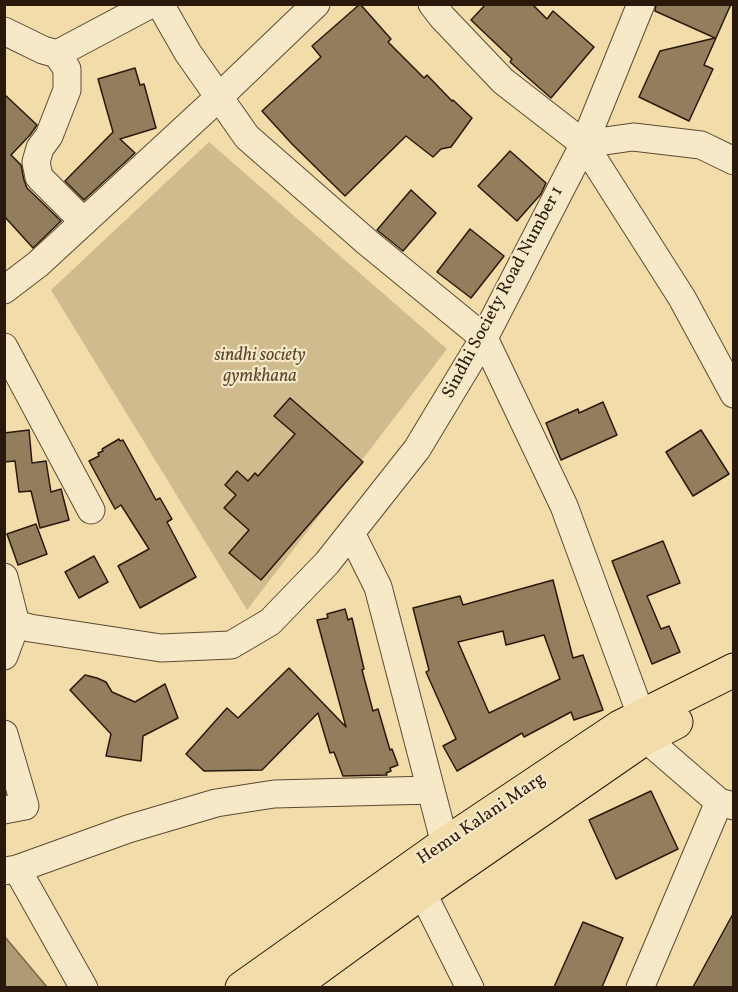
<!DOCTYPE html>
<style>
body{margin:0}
#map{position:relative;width:738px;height:992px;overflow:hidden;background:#f2dca9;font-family:Vollkorn,serif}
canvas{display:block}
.frame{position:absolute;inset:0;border:6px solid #2a190a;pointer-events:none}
</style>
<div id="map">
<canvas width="738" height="992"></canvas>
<div class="frame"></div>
</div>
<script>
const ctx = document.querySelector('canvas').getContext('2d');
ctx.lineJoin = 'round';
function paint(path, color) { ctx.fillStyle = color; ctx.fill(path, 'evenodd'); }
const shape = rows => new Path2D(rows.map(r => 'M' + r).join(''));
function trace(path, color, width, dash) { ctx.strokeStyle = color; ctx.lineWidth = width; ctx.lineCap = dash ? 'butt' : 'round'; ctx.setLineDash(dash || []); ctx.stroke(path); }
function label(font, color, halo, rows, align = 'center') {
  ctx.font = font + ' Vollkorn,serif'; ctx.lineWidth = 4.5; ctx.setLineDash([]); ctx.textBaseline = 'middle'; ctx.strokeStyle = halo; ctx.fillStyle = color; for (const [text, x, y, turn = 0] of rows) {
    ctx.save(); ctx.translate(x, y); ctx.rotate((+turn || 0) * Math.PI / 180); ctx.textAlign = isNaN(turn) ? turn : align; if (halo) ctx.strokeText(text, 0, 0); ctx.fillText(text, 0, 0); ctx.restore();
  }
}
const green = shape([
 [209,142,447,349,247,610,51,290]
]);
const water = shape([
 [5,937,47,987,5,987,5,937]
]);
const building = shape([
 [360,4,391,39,388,42,424,78,427,75,452,101,453,100,472,118,451,147,441,149,433,157,406,136,345,196,292,144,262,111,321,57,312,46,360,4],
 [486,4,532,4,547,19,553,11,594,47,551,98,510,62,512,59,471,20,486,4],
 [656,4,731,4,704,65,713,69,689,121,639,97,660,51,715,38,655,11,656,4],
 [135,68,140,85,144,84,156,128,120,139,135,153,84,200,65,181,113,132,98,79,135,68],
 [4,94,37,125,30,135,11,155,21,165,24,180,27,188,61,221,33,248,4,216,4,94],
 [510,151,546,183,541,194,517,221,478,186,510,151],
 [411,190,436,213,403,251,377,230,411,190],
 [470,229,504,256,471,298,437,272,470,229],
 [290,398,363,462,261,580,229,553,249,530,224,508,236,495,225,485,237,471,248,481,255,473,258,476,295,434,274,416,290,398],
 [603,402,617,435,561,460,546,423,578,409,579,413,603,402],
 [29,430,32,463,46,461,51,492,61,489,69,520,40,528,31,491,19,492,15,461,4,462,4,433,29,430],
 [701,430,729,474,693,496,666,452,701,430],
 [119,439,120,441,123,440,156,500,160,498,172,519,167,522,196,577,140,608,118,566,149,549,121,505,115,509,89,461,99,456,98,453,103,451,102,449,119,439],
 [36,524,47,554,18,565,7,534,36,524],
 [663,541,680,583,647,596,661,629,669,626,680,652,652,664,612,561,663,541],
 [94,556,108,582,79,598,65,572,94,556],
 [553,580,573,658,583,655,603,710,574,720,571,712,524,737,522,733,457,771,443,746,456,739,426,672,429,670,413,608,460,596,463,605,553,580],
 [503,631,506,645,544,635,560,679,489,713,458,642,503,631],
 [345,609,348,620,352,618,364,669,362,670,373,711,378,709,390,750,392,749,398,765,390,768,391,771,386,773,387,775,343,776,334,752,330,753,318,713,262,770,204,771,186,754,227,708,238,718,289,668,346,727,317,620,328,618,327,614,345,609],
 [85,675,97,678,106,682,112,692,135,702,165,684,178,718,143,736,141,761,106,756,111,734,70,690,85,675],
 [651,791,678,849,616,879,589,820,651,791],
 [734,912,734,987,693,987,734,912],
 [583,922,623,938,602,987,554,987,583,922]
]);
const minor = shape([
 [160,4,188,53,247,137,367,242,484,338,564,506,641,715,645,738,719,802,734,806],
 [432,4,442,17,503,81,584,144,682,298,734,394],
 [4,31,43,50,57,54,151,4],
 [57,54,67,69,67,90,49,136,40,148,36,162,39,177,84,222],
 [584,144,633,137,701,145,734,161],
 [4,290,38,264,219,97,316,4],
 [4,347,91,510],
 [351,533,378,587,445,844,451,861],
 [4,577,16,624,4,656],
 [4,621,30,628,161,648,231,645,270,622,327,563,417,449,484,338,584,144,641,4],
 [4,734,25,806,4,810],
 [17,869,128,829,216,803,274,794,431,790],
 [4,871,17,869,84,988],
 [422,892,470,988],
 [640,988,719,802]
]);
const major = shape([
 [242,988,445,844,620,727,734,670],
 [290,988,422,892,645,738,676,722]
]);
const streetNames = [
 ["Sindhi Society Road Number 1",504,293,-62],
 ["Hemu Kalani Marg",482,820,-34]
];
const parkNames = [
 ["sindhi society",260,357],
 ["gymkhana",260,378]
];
paint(green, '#d0bb8e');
paint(water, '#ae9a73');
trace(water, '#796649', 1.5);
paint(building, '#927e5d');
trace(building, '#2a190a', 1.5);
trace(minor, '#5c4a32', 29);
trace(major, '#2a190a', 35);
trace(minor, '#f7e8c7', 27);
trace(major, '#f2dca9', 33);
label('18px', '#2a190a', '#f7e8c7', streetNames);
label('italic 18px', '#5c4a32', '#f7e8c7', parkNames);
</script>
